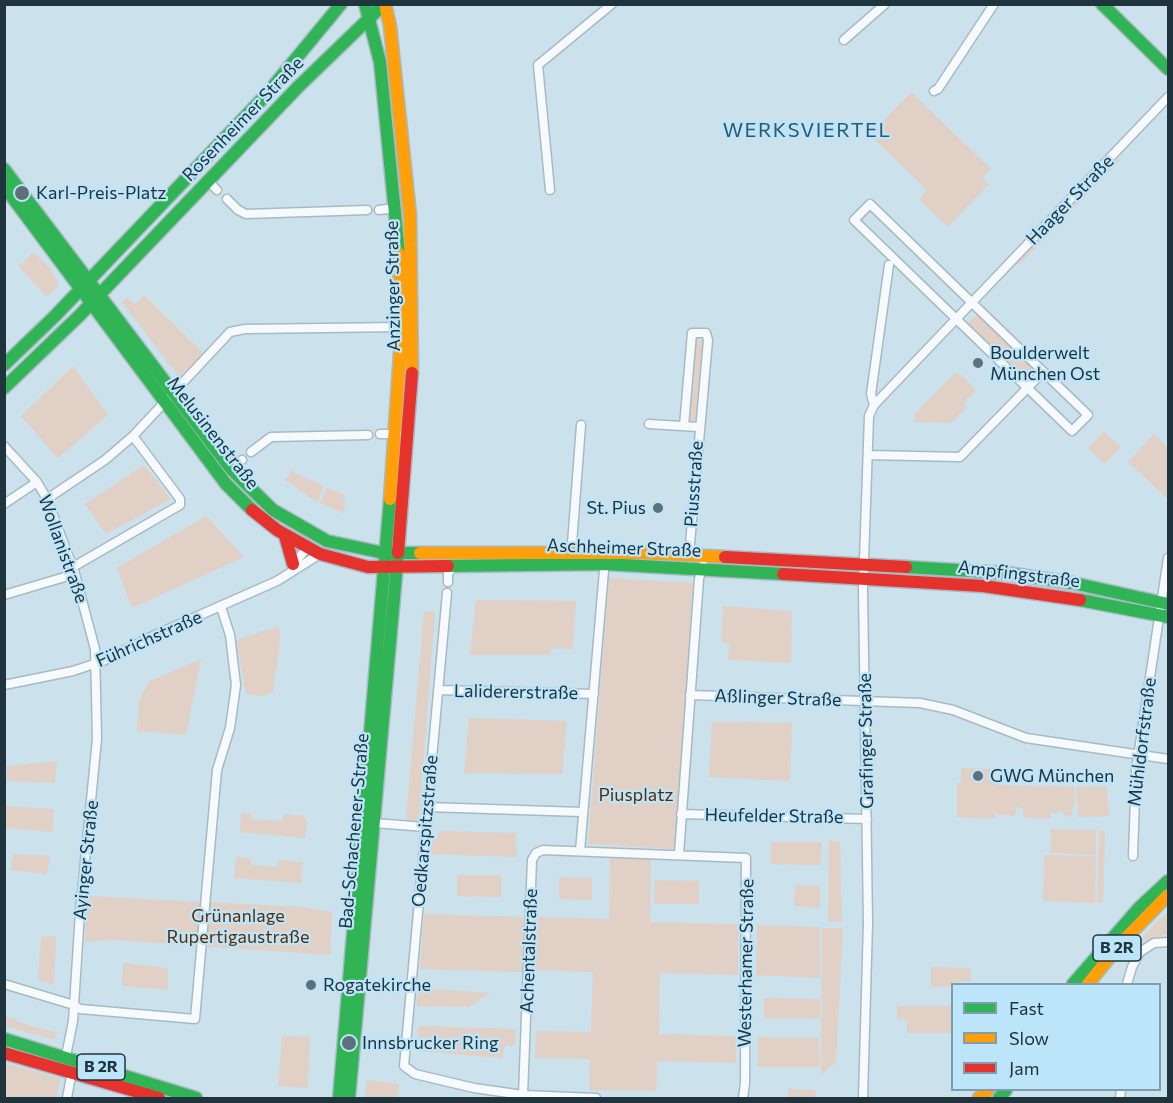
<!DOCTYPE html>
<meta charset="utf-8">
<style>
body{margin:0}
#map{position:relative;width:1173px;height:1103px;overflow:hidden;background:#cbe1ec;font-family:Commissioner,sans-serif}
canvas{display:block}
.frame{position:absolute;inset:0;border:6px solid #20343e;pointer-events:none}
.legend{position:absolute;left:951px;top:983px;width:210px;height:108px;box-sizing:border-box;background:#bde5fa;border:2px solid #7e9eaf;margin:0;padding:8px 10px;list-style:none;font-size:18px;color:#20343e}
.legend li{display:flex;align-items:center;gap:12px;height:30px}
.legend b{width:30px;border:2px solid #7e9eaf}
</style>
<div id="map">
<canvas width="1173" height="1103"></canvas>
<div class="frame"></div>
<ul class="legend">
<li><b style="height:8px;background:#30b455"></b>Fast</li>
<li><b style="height:8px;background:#ff9f0a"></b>Slow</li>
<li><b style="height:8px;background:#e5322d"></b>Jam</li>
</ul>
</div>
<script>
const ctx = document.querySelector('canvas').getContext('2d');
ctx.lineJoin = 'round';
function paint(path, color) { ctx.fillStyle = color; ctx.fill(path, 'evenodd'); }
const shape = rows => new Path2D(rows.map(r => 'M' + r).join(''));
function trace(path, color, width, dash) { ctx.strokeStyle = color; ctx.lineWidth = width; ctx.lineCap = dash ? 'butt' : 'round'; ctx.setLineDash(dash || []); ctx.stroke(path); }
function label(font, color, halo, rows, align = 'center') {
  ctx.font = font + ' Commissioner,sans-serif'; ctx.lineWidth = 4.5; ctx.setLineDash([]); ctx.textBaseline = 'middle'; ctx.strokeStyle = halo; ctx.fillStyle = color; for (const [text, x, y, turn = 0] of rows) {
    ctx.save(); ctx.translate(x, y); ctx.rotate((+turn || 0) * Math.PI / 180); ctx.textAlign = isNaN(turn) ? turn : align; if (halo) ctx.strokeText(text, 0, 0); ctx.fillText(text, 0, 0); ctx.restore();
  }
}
const green = shape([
 [911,92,991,169,983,178,989,184,948,227,919,199,927,190,870,135],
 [1118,159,1121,159,1023,261,1014,266],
 [33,252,49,267,59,284,47,297,19,267],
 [144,295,204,354,179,377,122,302,127,297,135,304],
 [979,312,1036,368,1023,381,966,326],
 [694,340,706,341,699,422,687,421],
 [73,366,108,415,58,458,21,416],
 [955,373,959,373,976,390,964,402,967,407,951,423,915,422,915,414],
 [176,406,249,495,278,519,308,536,308,540,275,523,242,495,175,409],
 [1104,431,1121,447,1105,464,1088,448],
 [1154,434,1168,449,1168,499,1128,462],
 [144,465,171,499,106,534,85,504],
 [291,471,324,486,317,502,285,480],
 [327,488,345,495,344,513,320,503],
 [206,516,244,557,132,608,117,568],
 [882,570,992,576,1060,584,1147,604,1147,607,881,575],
 [609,578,695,583,676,849,588,844],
 [476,600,576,601,573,649,551,648,550,655,470,655],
 [723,606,792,611,791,663,728,660,730,644,721,642],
 [424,611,435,613,419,820,406,819],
 [279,626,280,643,273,692,263,696,246,694,236,640],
 [201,659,186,735,137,731,139,700,150,681],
 [469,718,567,721,562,774,464,773],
 [712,722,792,723,790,781,709,777],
 [57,761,55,783,7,781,7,766],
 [961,768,995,769,995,784,998,785,1074,787,1075,806,1071,807,1073,814,1067,817,1062,812,1051,813,1050,819,1023,817,1023,808,1016,807,1015,816,997,814,996,811,994,819,957,817,957,783,961,783],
 [1107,786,1109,816,1078,817,1076,787],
 [5,806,54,809,52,832,5,828],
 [241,813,251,813,252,819,282,821,284,814,303,816,307,822,305,838,240,832],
 [1051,829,1096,830,1096,855,1050,853],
 [439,831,516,833,517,857,430,854,432,839,438,837],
 [1099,831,1105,831,1103,903,1097,903],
 [829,841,840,842,842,922,828,921],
 [772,842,822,842,821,865,770,864],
 [13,854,50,856,47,874,11,870],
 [1044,855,1096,856,1095,903,1043,901],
 [236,857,251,858,251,865,277,867,278,860,303,862,301,883,234,878],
 [610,858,651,859,650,922,739,924,738,975,660,973,659,1034,736,1036,736,1063,657,1061,656,1091,589,1090,590,1059,535,1058,536,1031,591,1032,593,972,536,970,537,917,609,919],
 [457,875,501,875,501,897,457,896],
 [559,877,592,878,592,900,559,899],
 [655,880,699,881,699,904,654,904],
 [795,885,820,886,820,908,794,906],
 [87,896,302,907,332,912,330,955,114,940,85,942],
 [1168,912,1168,934,1139,942,1153,925],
 [424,914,525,917,523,972,420,969],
 [757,925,820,927,820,978,756,975],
 [822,928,843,928,836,1062,821,1075],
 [56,936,54,985,38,980,41,937],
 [123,963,168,968,168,990,122,986],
 [931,967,970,968,971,981,959,981,949,987,931,987],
 [419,988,490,993,469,1007,416,1006],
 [764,998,820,999,820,1019,764,1018],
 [897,1006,952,1006,952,1033,907,1033,907,1020,897,1019],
 [4,1016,17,1020,18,1022,57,1033,54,1040,5,1026],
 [421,1026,516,1029,515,1045,505,1046,502,1058,416,1051,418,1027],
 [282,1036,310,1037,308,1088,278,1086],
 [758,1037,819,1038,820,1067,758,1067],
 [4,1063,60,1078,56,1098,5,1098],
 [367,1080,399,1084,397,1098,365,1098],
 [788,1089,816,1090,815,1098,788,1098]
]);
const street = shape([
 [844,40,885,4],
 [934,91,938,89,994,4],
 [208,181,217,190],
 [550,190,538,65,612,4],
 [227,199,238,210,246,214,367,210],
 [870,204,1088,415,1072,431,854,220,870,204],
 [379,210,396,208],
 [874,405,871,394,889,265],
 [649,424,698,427],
 [684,426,692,333,706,333,708,340,689,555],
 [380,434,397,434],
 [4,446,37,482,47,499,75,574,95,649,97,739,80,912,73,1021,66,1056],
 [251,452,271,437,368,435],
 [868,455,960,457,1043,372],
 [231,469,242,460],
 [47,499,105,460,133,436,230,332,245,329,401,327],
 [4,504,37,482],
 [571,557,581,425],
 [292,566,307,548],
 [73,567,180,505,180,499,133,436],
 [448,582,448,574,454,565],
 [447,593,404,1066,415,1074,474,1088,523,1095,596,1098],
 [4,595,75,574],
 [4,685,73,671,103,661,157,634,277,581,320,554],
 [438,690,594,694],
 [690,695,920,703,953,710,1026,738,1168,759],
 [427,807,582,812],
 [681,814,867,819],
 [374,823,426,827],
 [580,851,605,559],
 [679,854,699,579,703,565],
 [1133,856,1136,770,1168,558],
 [4,984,74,1005,80,1009,195,1019,217,770,230,728,236,685,230,635,221,607],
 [1127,984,1132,967,1140,952,1154,943,1168,942],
 [523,1095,532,860,536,853,543,850,746,858,745,1083,743,1098],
 [67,1098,72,1071],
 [863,1098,868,923,863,589,869,416,874,405,1168,97],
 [1120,1098,1121,1090]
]);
const fast = shape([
 [365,4,380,62,399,254],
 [1102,4,1168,69],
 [4,169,231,469,273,510,327,541,384,553,420,553],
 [4,186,226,484,252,510],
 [4,365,55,316,265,96,341,4],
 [4,388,80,315,298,87,384,4],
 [448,566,605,564,783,574],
 [906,567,1006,573,1073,583,1168,604],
 [1080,600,1168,617],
 [1073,984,1139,908,1168,881],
 [4,1039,196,1098],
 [339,1098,390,499],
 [349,1098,398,553],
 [999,1098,1006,1090]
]);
const slow = shape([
 [385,4,390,26,410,215,412,373],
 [390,499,401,339,399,254],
 [420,553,645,553,725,557],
 [1088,984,1121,943,1168,895],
 [979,1098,988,1090]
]);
const jam = shape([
 [252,510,277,530,320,554,368,567,448,566],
 [285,536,293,564],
 [398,553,412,373],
 [725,557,906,567],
 [783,574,983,586,1080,600],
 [4,1053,159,1098]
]);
const markers = [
 [22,193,8,"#5c717b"],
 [978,363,6,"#5c717b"],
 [658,508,6,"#5c717b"],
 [978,776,6,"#5c717b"],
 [311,985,6,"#5c717b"],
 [349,1043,8,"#5c717b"]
];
const shields = [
 [1117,948,48],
 [101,1067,48]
];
const shieldNames = [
 ["B 2R",1117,948],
 ["B 2R",101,1067]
];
const streetNames = [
 ["Rosenheimer Straße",243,119,-46],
 ["Haager Straße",1070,200,-46],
 ["Anzinger Straße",393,286,-91],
 ["Melusinenstraße",213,433,52],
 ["Piusstraße",694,484,-86],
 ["Aschheimer Straße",624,548,2],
 ["Wollanistraße",63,549,70],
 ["Ampfingstraße",1019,574,7],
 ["Führichstraße",149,639,-24],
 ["Lalidererstraße",516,692,1],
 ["Aßlinger Straße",778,698,2],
 ["Grafinger Straße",866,741,-91],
 ["Mühldorfstraße",1142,742,-83],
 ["Heufelder Straße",774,816,1],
 ["Bad-Schachener-Straße",354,831,-85],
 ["Oedkarspitzstraße",425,831,-85],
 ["Ayinger Straße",86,860,-84],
 ["Achentalstraße",529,951,-88],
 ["Westerhamer Straße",746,963,-89]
];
const poiNames = [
 ["Karl-Preis-Platz",36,193],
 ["Boulderwelt",990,353],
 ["München Ost",990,374],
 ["St. Pius",646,508,"right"],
 ["GWG München",990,776],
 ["Rogatekirche",323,985],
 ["Innsbrucker Ring",362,1043]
];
const parkNames = [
 ["Piusplatz",636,795],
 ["Grünanlage",238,916],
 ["Rupertigaustraße",238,937]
];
const neighbourhoodNames = [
 ["WERKSVIERTEL",807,130]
];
paint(green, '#e0d0c6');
trace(street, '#a7bac4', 11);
trace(fast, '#a7bac4', 15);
trace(slow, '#a7bac4', 15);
trace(jam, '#a7bac4', 15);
trace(street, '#f7fafc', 8);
trace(fast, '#30b455', 12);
trace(slow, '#ff9f0a', 12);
trace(jam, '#e5322d', 12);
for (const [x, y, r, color] of markers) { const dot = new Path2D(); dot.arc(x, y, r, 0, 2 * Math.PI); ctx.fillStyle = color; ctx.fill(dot); trace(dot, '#bde5fa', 2); }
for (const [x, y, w] of shields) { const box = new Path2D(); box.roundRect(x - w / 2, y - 13, w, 26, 4.5); ctx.fillStyle = '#bde5fa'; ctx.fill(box); trace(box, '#20343e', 1.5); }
label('bold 16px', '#20343e', null, shieldNames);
label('18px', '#20343e', '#bde5fa', streetNames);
label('18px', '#20343e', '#bde5fa', poiNames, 'left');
label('18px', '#5b2b05', '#bde5fa', parkNames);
ctx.letterSpacing = '1.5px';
label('20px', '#2a5970', '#bde5fa', neighbourhoodNames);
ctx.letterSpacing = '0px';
</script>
